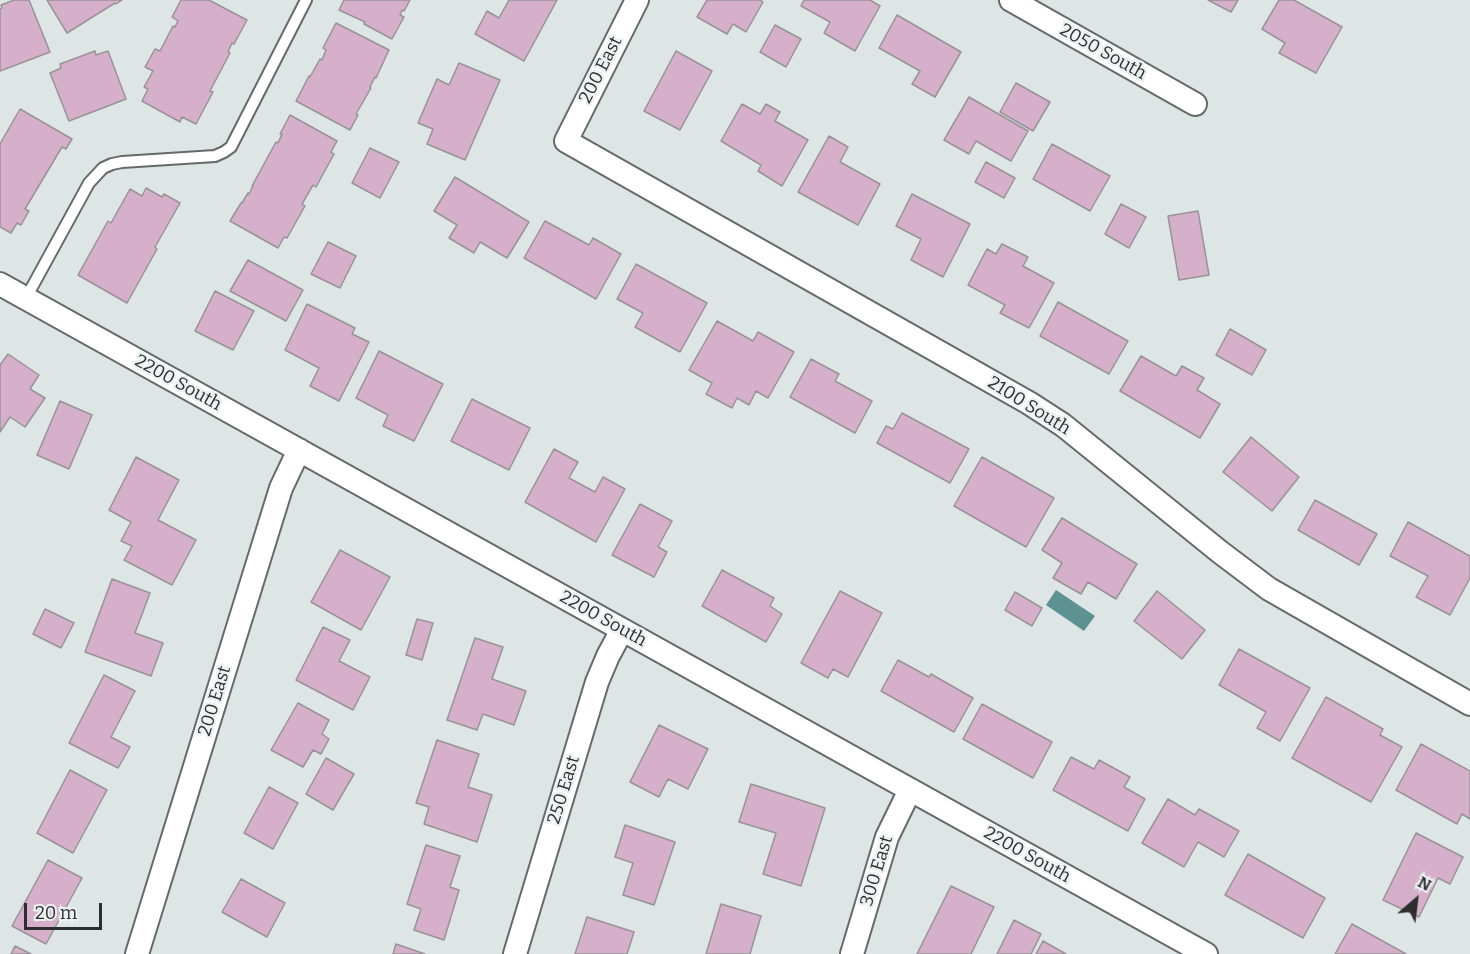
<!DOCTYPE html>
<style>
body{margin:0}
#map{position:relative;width:1470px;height:954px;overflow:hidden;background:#dee5e5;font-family:Bitter,serif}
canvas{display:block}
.north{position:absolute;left:1386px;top:870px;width:60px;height:60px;-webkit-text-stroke:4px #ecf2f2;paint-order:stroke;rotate:28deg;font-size:16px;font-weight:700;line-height:24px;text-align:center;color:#2d2f2f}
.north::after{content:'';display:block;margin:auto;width:21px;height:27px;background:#2d2f2f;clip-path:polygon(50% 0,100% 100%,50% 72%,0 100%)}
.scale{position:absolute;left:24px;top:903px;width:78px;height:27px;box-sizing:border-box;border:3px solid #2d2f2f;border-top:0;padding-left:8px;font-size:18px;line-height:21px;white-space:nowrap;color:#2d2f2f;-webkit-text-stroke:4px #ecf2f2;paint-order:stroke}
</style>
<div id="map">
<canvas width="1470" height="954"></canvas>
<div class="north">N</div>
<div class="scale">20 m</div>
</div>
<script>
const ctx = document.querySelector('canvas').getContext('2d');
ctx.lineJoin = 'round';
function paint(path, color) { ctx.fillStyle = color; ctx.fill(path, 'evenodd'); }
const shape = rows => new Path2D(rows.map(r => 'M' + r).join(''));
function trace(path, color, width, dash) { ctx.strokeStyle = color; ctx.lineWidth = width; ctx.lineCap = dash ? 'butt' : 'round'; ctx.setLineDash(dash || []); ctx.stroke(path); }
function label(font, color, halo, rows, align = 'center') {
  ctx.font = font + ' Bitter,serif'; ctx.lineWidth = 5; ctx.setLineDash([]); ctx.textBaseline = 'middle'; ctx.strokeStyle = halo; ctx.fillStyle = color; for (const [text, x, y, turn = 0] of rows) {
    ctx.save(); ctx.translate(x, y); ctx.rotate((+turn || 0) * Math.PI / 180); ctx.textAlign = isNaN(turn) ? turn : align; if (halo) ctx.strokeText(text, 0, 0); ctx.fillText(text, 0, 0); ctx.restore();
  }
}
const water = shape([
 [1056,590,1095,616,1084,631,1046,605]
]);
const building = shape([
 [14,0,29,0,50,52,0,71,0,9,2,8,1,5,14,0],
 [47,0,122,0,116,4,115,3,67,33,47,0],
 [181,0,209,0,247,20,234,44,232,43,228,52,230,53,210,91,213,92,196,124,182,117,180,122,142,101,148,89,144,87,153,71,145,67,155,49,160,51,173,26,175,27,178,21,172,17,181,0],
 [344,0,410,0,404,11,402,10,400,15,404,17,392,39,364,24,365,22,339,10,344,0],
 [509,0,557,0,524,61,475,34,487,11,499,18,509,0],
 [707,0,760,0,763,2,746,32,733,24,727,34,697,17,707,0],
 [804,0,870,0,880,6,855,51,824,33,830,22,801,6,804,0],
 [1208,0,1238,0,1231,12,1208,0],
 [1279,0,1294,0,1342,27,1316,73,1279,53,1285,43,1262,29,1279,0],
 [897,15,961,52,935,97,912,84,920,71,879,48,897,15],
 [336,23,389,50,376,78,375,77,370,87,371,88,356,114,358,115,350,130,296,101,309,76,310,77,320,59,322,60,326,50,323,48,336,23],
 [775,25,801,39,786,67,760,52,775,25],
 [95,51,96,55,108,51,126,99,69,121,50,73,61,68,60,64,95,51],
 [676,51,712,71,680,130,644,111,676,51],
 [459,63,500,80,465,160,427,144,433,129,418,123,437,79,449,85,459,63],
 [1016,83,1050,102,1033,131,1000,112,1016,83],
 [969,97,1028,131,1011,161,976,141,969,154,944,140,969,97],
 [742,104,760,114,766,104,780,112,775,121,808,140,782,186,758,171,761,165,721,141,742,104],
 [20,109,72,139,66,149,62,147,25,209,29,211,21,225,17,223,11,233,0,227,0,144,20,109],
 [290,115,337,141,331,152,334,154,316,187,313,185,302,204,305,206,287,238,284,237,278,248,230,221,241,203,242,203,248,193,249,194,253,186,252,186,276,142,278,143,282,134,280,134,290,115],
 [829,136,848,147,840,162,880,184,858,225,798,192,829,136],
 [1052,144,1110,176,1090,211,1033,179,1052,144],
 [370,148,399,162,380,198,352,183,370,148],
 [986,162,1015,178,1004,198,975,182,986,162],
 [455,177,529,222,507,258,480,242,474,253,449,238,457,225,434,211,455,177],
 [146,188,162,197,164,194,180,203,155,247,157,249,127,303,78,275,108,221,111,223,130,189,142,196,146,188],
 [912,194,970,224,943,277,911,260,921,239,896,226,912,194],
 [1121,204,1146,217,1129,248,1105,234,1121,204],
 [1198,211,1209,275,1179,280,1168,216,1198,211],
 [545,221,589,245,593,238,621,254,596,299,524,258,545,221],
 [328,242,356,256,340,288,311,274,328,242],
 [1002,244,1028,257,1023,266,1054,283,1029,328,1000,313,1005,305,968,285,987,249,996,254,1002,244],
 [248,260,303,290,286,321,230,291,248,260],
 [636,264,707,303,680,352,635,327,643,313,617,299,636,264],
 [215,291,254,311,233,350,195,331,215,291],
 [1058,302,1128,341,1109,374,1040,336,1058,302],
 [307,304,355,328,352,334,369,342,339,401,310,386,319,368,285,350,307,304],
 [717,321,753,341,758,332,794,352,768,398,756,391,749,405,737,398,732,408,706,394,712,383,689,370,717,321],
 [1230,329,1266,350,1252,375,1216,355,1230,329],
 [379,351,443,384,414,441,383,426,388,415,356,398,379,351],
 [8,354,39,375,30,389,45,398,25,427,10,417,0,432,0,365,8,354],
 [1141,356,1176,376,1182,366,1204,378,1197,390,1220,404,1200,438,1120,391,1141,356],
 [811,359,839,374,835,381,872,401,855,433,790,397,811,359],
 [472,399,530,428,509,470,451,441,472,399],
 [60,401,92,415,69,469,37,455,60,401],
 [902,413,969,449,950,483,877,443,886,426,893,429,902,413],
 [1251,437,1299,477,1272,511,1223,472,1251,437],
 [554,449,578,462,569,478,595,492,603,477,625,489,596,542,525,502,554,449],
 [136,457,179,480,158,520,196,540,172,585,124,560,132,546,121,541,131,522,109,510,136,457],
 [982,457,1054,498,1026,547,954,506,982,457],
 [1315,500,1377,534,1359,565,1298,530,1315,500],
 [640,504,672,521,658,547,667,552,654,577,612,555,640,504],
 [1062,518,1137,564,1116,599,1088,582,1081,594,1053,578,1062,563,1042,550,1062,518],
 [1408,522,1470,556,1470,578,1450,615,1416,597,1428,576,1390,556,1408,522],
 [340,550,390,577,361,630,311,602,340,550],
 [722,570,774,598,770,606,782,614,766,642,702,606,722,570],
 [112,579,150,593,135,633,163,643,151,676,85,652,112,579],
 [840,591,882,613,848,677,833,669,828,678,801,663,840,591],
 [1157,591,1205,630,1182,659,1134,621,1157,591],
 [1015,592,1042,608,1032,626,1005,610,1015,592],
 [45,609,74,623,61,648,33,634,45,609],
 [417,619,433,623,422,660,406,655,417,619],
 [323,627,350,640,339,661,370,677,353,710,296,680,323,627],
 [475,638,503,647,492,679,526,691,514,725,483,714,477,730,447,720,475,638],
 [1239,649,1310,688,1280,741,1257,728,1266,712,1219,685,1239,649],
 [898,660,929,677,931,674,973,698,954,732,881,691,898,660],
 [104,675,135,691,111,737,130,747,118,768,69,743,104,675],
 [1326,697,1383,729,1380,735,1402,747,1371,802,1292,758,1326,697],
 [298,703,329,720,322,734,329,739,321,754,313,750,303,767,271,750,298,703],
 [982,704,1052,742,1033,778,963,739,982,704],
 [659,725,708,749,688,789,668,779,659,797,630,782,659,725],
 [437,740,479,754,468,787,492,795,477,842,424,824,429,807,416,803,437,740],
 [1421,744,1470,771,1470,819,1462,814,1457,824,1396,790,1421,744],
 [1071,757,1094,769,1099,760,1130,777,1124,787,1145,799,1128,831,1053,790,1071,757],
 [326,758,354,774,333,810,306,794,326,758],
 [70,770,107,790,73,853,37,833,70,770],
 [751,784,825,808,801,886,763,874,776,833,739,822,751,784],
 [269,787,298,803,273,849,244,833,269,787],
 [1168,799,1195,815,1199,809,1239,831,1224,857,1198,842,1184,867,1142,843,1168,799],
 [625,825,675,842,654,905,623,895,633,863,615,857,625,825],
 [1416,833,1463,857,1450,884,1438,878,1419,917,1383,900,1416,833],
 [426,845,460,856,450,887,459,890,444,940,414,930,421,909,407,904,426,845],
 [1248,854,1325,898,1303,938,1225,895,1248,854],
 [48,860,82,878,46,944,12,926,48,860],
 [241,879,285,903,267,937,222,912,241,879],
 [951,886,994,907,971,954,917,954,951,886],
 [721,904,761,916,750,954,706,954,721,904],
 [587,917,634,932,627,954,575,954,587,917],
 [1014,920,1041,934,1031,954,997,954,1014,920],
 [1352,924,1406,954,1335,954,1352,924],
 [1043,941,1066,954,1036,954,1043,941],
 [396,944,425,954,393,954,396,944],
 [15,946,31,954,11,954,15,946]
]);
const service = shape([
 [26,298,89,183,103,168,112,164,122,162,215,156,224,152,231,147,306,0]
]);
const minor = shape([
 [637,0,566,141,1029,403,1063,425,1220,552,1269,589,1470,704],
 [1011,0,1195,104],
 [0,284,1206,954],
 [137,954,281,488,299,450],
 [515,954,597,682,608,656,622,630],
 [852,954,887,837,910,790]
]);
const streetNames = [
 ["2050 South",1103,52,29],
 ["200 East",601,70,-63],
 ["2200 South",178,383,29],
 ["2100 South",1029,406,32],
 ["2200 South",603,619,29],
 ["200 East",215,701,-73],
 ["250 East",564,790,-73],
 ["2200 South",1027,855,29],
 ["300 East",877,871,-73]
];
paint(water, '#5d9293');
paint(building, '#d6b0ca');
trace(building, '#989396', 1.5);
trace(service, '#646a6a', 14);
trace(minor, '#646a6a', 26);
trace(service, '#fff', 10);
trace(minor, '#fff', 22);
label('18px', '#2d2f2f', '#ecf2f2', streetNames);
</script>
